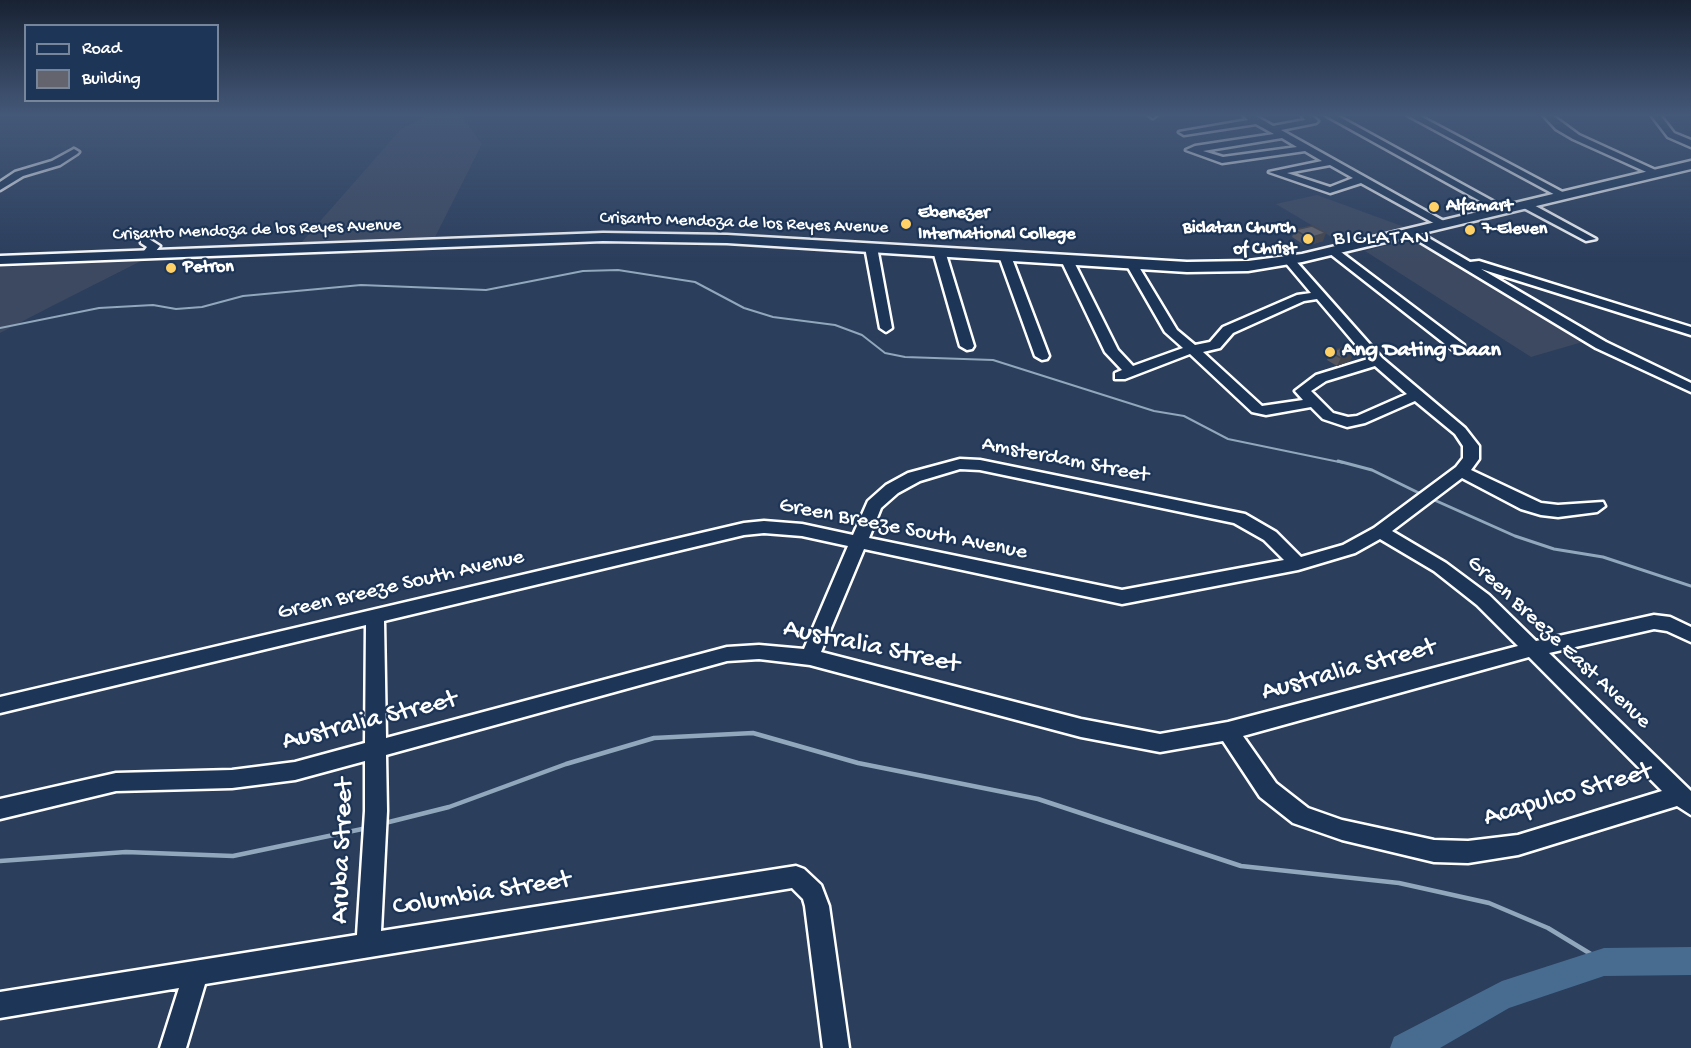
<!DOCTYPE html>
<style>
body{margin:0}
#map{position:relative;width:1691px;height:1048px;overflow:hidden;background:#2b3e5c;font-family:"Gochi Hand",sans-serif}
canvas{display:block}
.legend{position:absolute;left:24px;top:24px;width:195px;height:78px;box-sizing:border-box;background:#1d3557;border:2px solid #77869a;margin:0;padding:8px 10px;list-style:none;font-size:18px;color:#fff}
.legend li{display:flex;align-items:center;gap:12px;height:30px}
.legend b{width:30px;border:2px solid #77869a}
</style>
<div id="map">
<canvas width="1691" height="1048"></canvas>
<ul class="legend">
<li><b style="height:8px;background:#1d3557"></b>Road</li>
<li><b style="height:16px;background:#64646e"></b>Building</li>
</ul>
</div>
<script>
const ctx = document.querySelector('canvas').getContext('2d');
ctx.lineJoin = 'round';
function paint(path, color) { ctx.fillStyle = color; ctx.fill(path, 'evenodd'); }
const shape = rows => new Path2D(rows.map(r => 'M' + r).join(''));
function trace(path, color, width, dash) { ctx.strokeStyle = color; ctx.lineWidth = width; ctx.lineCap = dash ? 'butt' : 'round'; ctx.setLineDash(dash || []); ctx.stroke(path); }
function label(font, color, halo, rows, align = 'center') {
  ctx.font = font + ' "Gochi Hand",sans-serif'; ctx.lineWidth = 4.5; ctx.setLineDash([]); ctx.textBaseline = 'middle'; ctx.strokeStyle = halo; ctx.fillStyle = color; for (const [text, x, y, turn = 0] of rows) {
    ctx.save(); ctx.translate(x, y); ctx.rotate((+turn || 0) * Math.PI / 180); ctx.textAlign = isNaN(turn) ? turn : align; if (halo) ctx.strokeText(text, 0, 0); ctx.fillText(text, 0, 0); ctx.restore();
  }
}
const built = shape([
 [428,115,461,115,482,144,434,239,301,243,401,129],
 [1317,195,1410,229,1340,242,1276,204],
 [1416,238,1586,341,1531,357,1365,251],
 [147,258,54,305,0,333,0,267]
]);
const streamFar2 = shape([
 [0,328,99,308,153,305,176,309,202,307,243,296,361,285,486,290,583,271,618,270,695,282,744,308,773,317,835,325,862,335,885,353,905,357,993,360,1154,411,1184,416,1228,439,1344,463]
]);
const streamFar1 = shape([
 [1338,461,1372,470,1423,495],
 [1432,499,1515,536,1554,549,1603,557,1691,586]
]);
const stream = shape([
 [385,823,449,807,566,764,654,738,753,733,858,763,1038,799,1241,866,1399,883,1489,903,1548,928,1604,962],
 [0,861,126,852,233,856,367,828]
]);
const river = shape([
 [1691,947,1691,975,1604,976,1509,1008,1440,1048,1390,1048,1394,1037,1502,981,1604,948,1691,947]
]);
const minor = shape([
 [1148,115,1157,115,1153,118,1148,115],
 [1243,115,1254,115,1273,126,1305,120,1301,115,1311,115,1318,121,1316,123,1281,130,1449,224,1439,226,1361,183,1330,193,1269,172,1322,161,1305,151,1222,163,1186,150,1195,146,1274,134,1256,124,1184,135,1179,132,1248,120,1243,115],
 [1282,138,1297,147,1223,157,1203,151,1282,138],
 [1330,165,1353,178,1330,187,1287,173,1330,165],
 [1325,115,1336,115,1509,210,1500,212,1325,115],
 [1407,115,1418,115,1570,196,1561,198,1407,115],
 [1543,115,1552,115,1579,135,1662,173,1653,175,1573,139,1556,129,1543,115],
 [1651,115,1660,115,1674,133,1691,140,1691,147,1668,137,1651,115],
 [74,149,79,152,77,154,60,165,23,176,0,190,0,182,15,172,52,161,74,149],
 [1522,203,1530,203,1596,239,1586,241,1522,207,1522,203],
 [1407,230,1415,230,1470,262,1479,261,1691,327,1691,335,1481,269,1606,342,1691,383,1691,392,1596,348,1407,234,1407,230],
 [141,239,149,239,160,246,151,257,141,255,147,247,141,243,141,239],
 [871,244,877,247,892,328,886,332,880,328,865,247,871,244],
 [935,249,945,251,974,346,972,349,967,350,960,346,933,251,935,249],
 [1329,249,1337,249,1464,345,1464,351,1454,351,1329,253,1329,249],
 [1005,253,1011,256,1049,356,1047,359,1042,360,1035,356,999,256,1005,253],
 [1063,258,1073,260,1118,350,1133,366,1183,348,1165,332,1126,264,1128,262,1136,262,1177,330,1195,345,1210,342,1223,327,1297,295,1311,293,1284,261,1294,259,1382,358,1465,428,1479,446,1479,459,1471,470,1541,503,1558,505,1603,502,1605,506,1597,512,1558,517,1541,515,1521,509,1462,478,1392,531,1446,563,1489,595,1536,641,1654,615,1670,617,1691,627,1691,642,1667,631,1654,629,1549,653,1691,791,1691,815,1677,806,1518,855,1468,863,1434,862,1342,840,1293,823,1260,797,1223,741,1160,752,1081,737,810,665,759,659,727,661,386,755,387,811,381,931,796,866,804,869,821,885,829,906,849,1048,823,1048,805,906,803,899,792,888,205,984,186,1048,160,1048,179,988,0,1018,0,992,357,935,365,811,365,761,295,780,232,788,116,791,0,819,0,799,116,773,232,770,295,762,365,743,366,625,0,713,0,697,744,523,764,521,802,524,853,535,868,501,886,485,908,473,960,459,980,460,1245,514,1276,532,1301,557,1343,545,1374,528,1456,467,1463,458,1463,446,1455,434,1415,401,1365,423,1347,427,1323,419,1311,407,1266,415,1252,412,1190,354,1125,379,1115,379,1115,373,1122,370,1105,352,1061,260,1063,258],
 [1317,299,1368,359,1316,375,1295,391,1303,400,1262,406,1203,352,1220,348,1233,333,1304,301,1317,299],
 [1375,366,1407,394,1357,416,1348,417,1333,413,1311,391,1326,381,1375,366],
 [960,469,980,470,1234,523,1264,540,1284,560,1122,590,869,538,881,508,898,493,920,481,960,469],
 [764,533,802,536,848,546,804,649,759,645,727,647,386,738,384,621,744,535,764,533],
 [1380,539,1434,571,1477,605,1518,646,1228,722,1160,734,1081,719,821,652,864,549,1122,604,1298,570,1355,553,1380,539],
 [1529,657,1662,791,1518,835,1468,841,1434,840,1342,820,1308,808,1276,783,1243,736,1529,657]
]);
const major = shape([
 [1691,161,1691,169,1302,262,1248,271,1187,272,727,243,603,241,0,264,0,256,603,233,727,235,1187,262,1248,261,1302,254,1691,161]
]);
const wall = shape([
 [1295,230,1323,241,1306,246,1292,237],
 [1330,352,1350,361,1337,366,1327,360]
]);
const shadedWall = shape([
 [1326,233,1323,241,1306,246,1309,238],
 [1354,353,1350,361,1337,366,1341,358]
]);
const building = shape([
 [1312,226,1326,233,1309,238,1295,230,1312,226],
 [1344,347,1354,353,1341,358,1330,352,1344,347]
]);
const markers = [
 [1434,207,6,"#ffd166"],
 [906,224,6,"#ffd166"],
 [1470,230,6,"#ffd166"],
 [1308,239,6,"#ffd166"],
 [171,268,6,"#ffd166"],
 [1330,352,6,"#ffd166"]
];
const farPoinames = [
 ["Alfamart",1446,207],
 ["Ebenezer",918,214],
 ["International College",918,235],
 ["Biclatan Church",1296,229,"right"],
 ["of Christ",1296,250,"right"],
 ["7-Eleven",1482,230],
 ["Petron",183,268]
];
const farStreetnames = [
 ["Crisanto Mendoza de los Reyes Avenue",744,224,2],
 ["Crisanto Mendoza de los Reyes Avenue",257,231,-2]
];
const farQuarternames = [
 ["BICLATAN",1382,240]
];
const poiNames = [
 ["Ang Dating Daan",1342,352]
];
const streetNames = [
 ["Amsterdam Street",1065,461,11],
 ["Green Breeze South Avenue",903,530,11],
 ["Green Breeze South Avenue",401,586,-13],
 ["Green Breeze East Avenue",1558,643,43]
];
const nearStreetnames = [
 ["Australia Street",871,648,12],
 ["Australia Street",1349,671,-15],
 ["Australia Street",370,722,-14],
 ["Acapulco Street",1568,796,-16],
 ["Aruba Street",344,851,-88],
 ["Columbia Street",482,895,-9]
];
paint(built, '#3c4961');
trace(streamFar2, '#91a7bc', 2);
trace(streamFar1, '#91a7bc', 3);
trace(stream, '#91a7bc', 4.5);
paint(river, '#486c90');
trace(minor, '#fff', 5);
trace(major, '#fff', 5);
paint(minor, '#1d3557');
paint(major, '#1d3557');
paint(wall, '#56565f');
paint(shadedWall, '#46464d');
paint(building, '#64646e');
trace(building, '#46464d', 1.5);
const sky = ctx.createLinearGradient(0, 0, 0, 262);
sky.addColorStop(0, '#182233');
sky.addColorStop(0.44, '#445878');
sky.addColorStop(1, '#44587800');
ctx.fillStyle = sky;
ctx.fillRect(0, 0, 1691, 262);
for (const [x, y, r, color] of markers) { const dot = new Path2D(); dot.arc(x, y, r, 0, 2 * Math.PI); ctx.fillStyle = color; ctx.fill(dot); trace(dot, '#1d3557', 2); }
label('bold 18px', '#fff', '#1d3557', farPoinames, 'left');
label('18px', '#fff', '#1d3557', farStreetnames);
ctx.letterSpacing = '1.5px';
label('22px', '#fff', '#1d3557', farQuarternames);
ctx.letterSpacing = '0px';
label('bold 22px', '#fff', '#1d3557', poiNames, 'left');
label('22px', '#fff', '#1d3557', streetNames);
label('27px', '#fff', '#1d3557', nearStreetnames);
</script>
